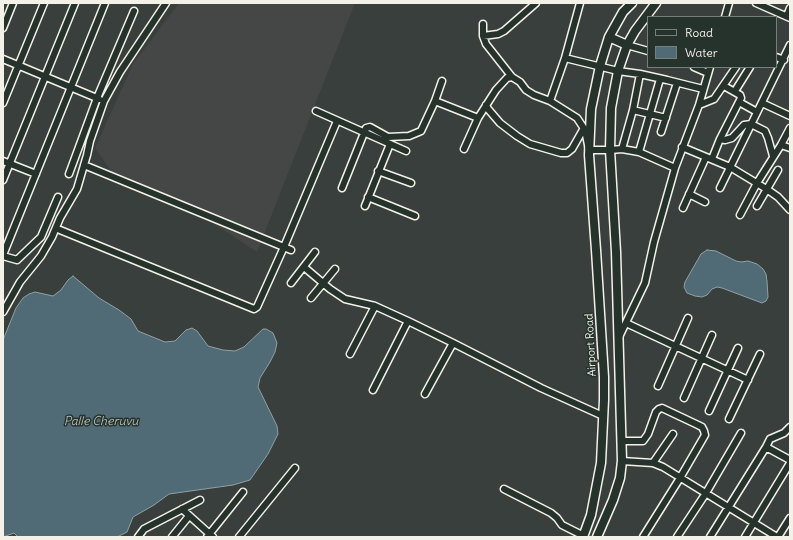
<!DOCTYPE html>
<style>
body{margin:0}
#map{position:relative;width:793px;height:540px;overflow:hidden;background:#383f3c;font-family:Delius,sans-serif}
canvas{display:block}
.frame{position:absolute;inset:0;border:4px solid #f4f1e8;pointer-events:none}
.legend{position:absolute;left:647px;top:16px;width:130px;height:52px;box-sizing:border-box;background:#26332d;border:1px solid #787f78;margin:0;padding:5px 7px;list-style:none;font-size:12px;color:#f4f1e8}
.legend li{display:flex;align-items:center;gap:8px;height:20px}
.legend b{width:20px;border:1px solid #787f78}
</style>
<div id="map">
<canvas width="793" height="540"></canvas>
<div class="frame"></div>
<ul class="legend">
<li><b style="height:5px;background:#26332d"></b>Road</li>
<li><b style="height:11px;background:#506b76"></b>Water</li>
</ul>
</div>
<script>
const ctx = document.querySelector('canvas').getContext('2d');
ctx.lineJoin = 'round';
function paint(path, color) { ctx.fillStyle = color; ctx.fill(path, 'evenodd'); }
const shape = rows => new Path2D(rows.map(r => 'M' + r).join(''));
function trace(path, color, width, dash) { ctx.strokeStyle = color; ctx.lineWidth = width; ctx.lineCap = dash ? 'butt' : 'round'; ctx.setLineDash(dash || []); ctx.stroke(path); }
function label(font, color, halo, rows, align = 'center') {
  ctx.font = font + ' Delius,sans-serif'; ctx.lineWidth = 3; ctx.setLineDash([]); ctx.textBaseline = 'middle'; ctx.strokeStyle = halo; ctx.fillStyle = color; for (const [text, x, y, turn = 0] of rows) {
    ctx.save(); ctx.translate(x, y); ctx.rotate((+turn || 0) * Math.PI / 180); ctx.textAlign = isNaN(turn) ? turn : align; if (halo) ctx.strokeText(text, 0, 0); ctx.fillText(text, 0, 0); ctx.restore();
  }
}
const built = shape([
 [179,3,355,3,257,252,175,198,122,187,95,148,133,64]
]);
const water = shape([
 [707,250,716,251,736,261,741,262,748,261,757,264,763,269,766,274,767,281,768,297,766,301,762,303,722,288,717,287,712,289,707,295,702,297,695,296,687,293,684,287,685,282,701,254,707,250],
 [73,276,99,298,119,310,131,319,138,331,165,342,175,341,186,330,192,328,197,331,208,346,223,350,235,351,244,347,263,329,266,329,273,333,277,343,275,352,270,362,260,378,258,387,277,426,278,434,268,454,250,480,233,485,169,494,154,505,133,517,127,532,117,537,18,537,14,533,3,537,3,340,16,308,23,298,29,294,35,292,53,296,61,290,68,280,73,276]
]);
const minor = shape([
 [756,3,790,18],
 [787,16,790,8],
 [725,17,729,3],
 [483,24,483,36,486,44,512,77,520,82,526,90,534,95,550,101,577,118,585,130,589,150,610,150,622,149,639,152,675,168],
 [3,28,13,3],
 [483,36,498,34,504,31,536,3],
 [627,45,648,51],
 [776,57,784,60],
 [565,58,618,71,640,74,667,80,703,89],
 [3,59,99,99],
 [694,67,708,73],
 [735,91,750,67],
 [435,101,478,118],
 [550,101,565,58,580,3],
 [739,102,757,112],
 [3,103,44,3],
 [762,103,790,116],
 [486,105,488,109,500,123,517,136,530,144,561,153,567,153,572,149,584,128],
 [699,105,714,99,736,67],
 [633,110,666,118],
 [316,111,406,151],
 [661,132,677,83],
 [720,139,725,140,732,138,744,125,751,124,765,131,768,138,773,156],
 [781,145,790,148],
 [682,147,730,167,768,190,778,197,790,210],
 [464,149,478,118,496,90,507,78,512,77],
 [622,149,633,110,640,74],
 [639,152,660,79],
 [712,159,720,139,741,98,740,95,724,86],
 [3,161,36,174],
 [84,165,291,250],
 [378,171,411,183],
 [69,174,97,98,134,11],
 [3,180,75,3],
 [342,188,366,128,370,127,388,137,409,136,421,131,435,101,442,81],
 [720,188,790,45],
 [689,194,705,202],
 [368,197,415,216],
 [365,206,390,144],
 [757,206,778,170],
 [683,208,706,157],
 [740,215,757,183,781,145,790,128],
 [60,230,254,309,257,307,284,247,337,121],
 [3,255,105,3],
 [3,256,17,260,41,237,58,197],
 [304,267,330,289,345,299,375,306,408,321],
 [291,283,315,252],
 [311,298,335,269],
 [3,312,20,282,41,256,52,237,60,218,77,189,87,155,90,141,104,101,120,72,166,3],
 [626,323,748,380],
 [619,337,645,283,654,242,675,168,699,105,710,67],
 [350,354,375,306],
 [658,386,688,318],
 [373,390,408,321,453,343],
 [425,394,453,343,541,388,603,416],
 [684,398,712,335],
 [709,411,738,348],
 [729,419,760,354],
 [622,441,643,441,648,434,656,412,659,409,662,408,698,425,702,427,704,431,705,435,680,478,643,537],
 [766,447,770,439,784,433,790,427],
 [622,461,653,463,663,467,777,537],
 [653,463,673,434],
 [504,489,551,513,557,518,562,525,584,536],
 [182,509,213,537],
 [138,537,144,529,200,500],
 [172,537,189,516],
 [207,537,243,492],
 [239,537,295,468],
 [677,537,706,493,741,433],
 [710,537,766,447,790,460],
 [745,537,790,463],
 [778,537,790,518]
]);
const major = shape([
 [609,37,627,45],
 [583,537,591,515,601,463,604,400,604,377,596,250,589,155,591,109,600,66,609,37,623,12,632,3],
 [597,537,613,500,620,478,622,461,616,252,610,150,611,108,618,71,627,45,635,31,656,3]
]);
const streetNames = [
 ["Airport Road",591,345,-93]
];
const waterNames = [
 ["Palle Cheruvu",101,422]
];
paint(built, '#454747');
paint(water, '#506b76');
trace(water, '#92a1a4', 1);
trace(minor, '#f4f1e8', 9);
trace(major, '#f4f1e8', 11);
trace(minor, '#26332d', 6);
trace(major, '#26332d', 8);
label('11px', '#f4f1e8', '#26332d', streetNames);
label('italic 12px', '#b2bbba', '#26332d', waterNames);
</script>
